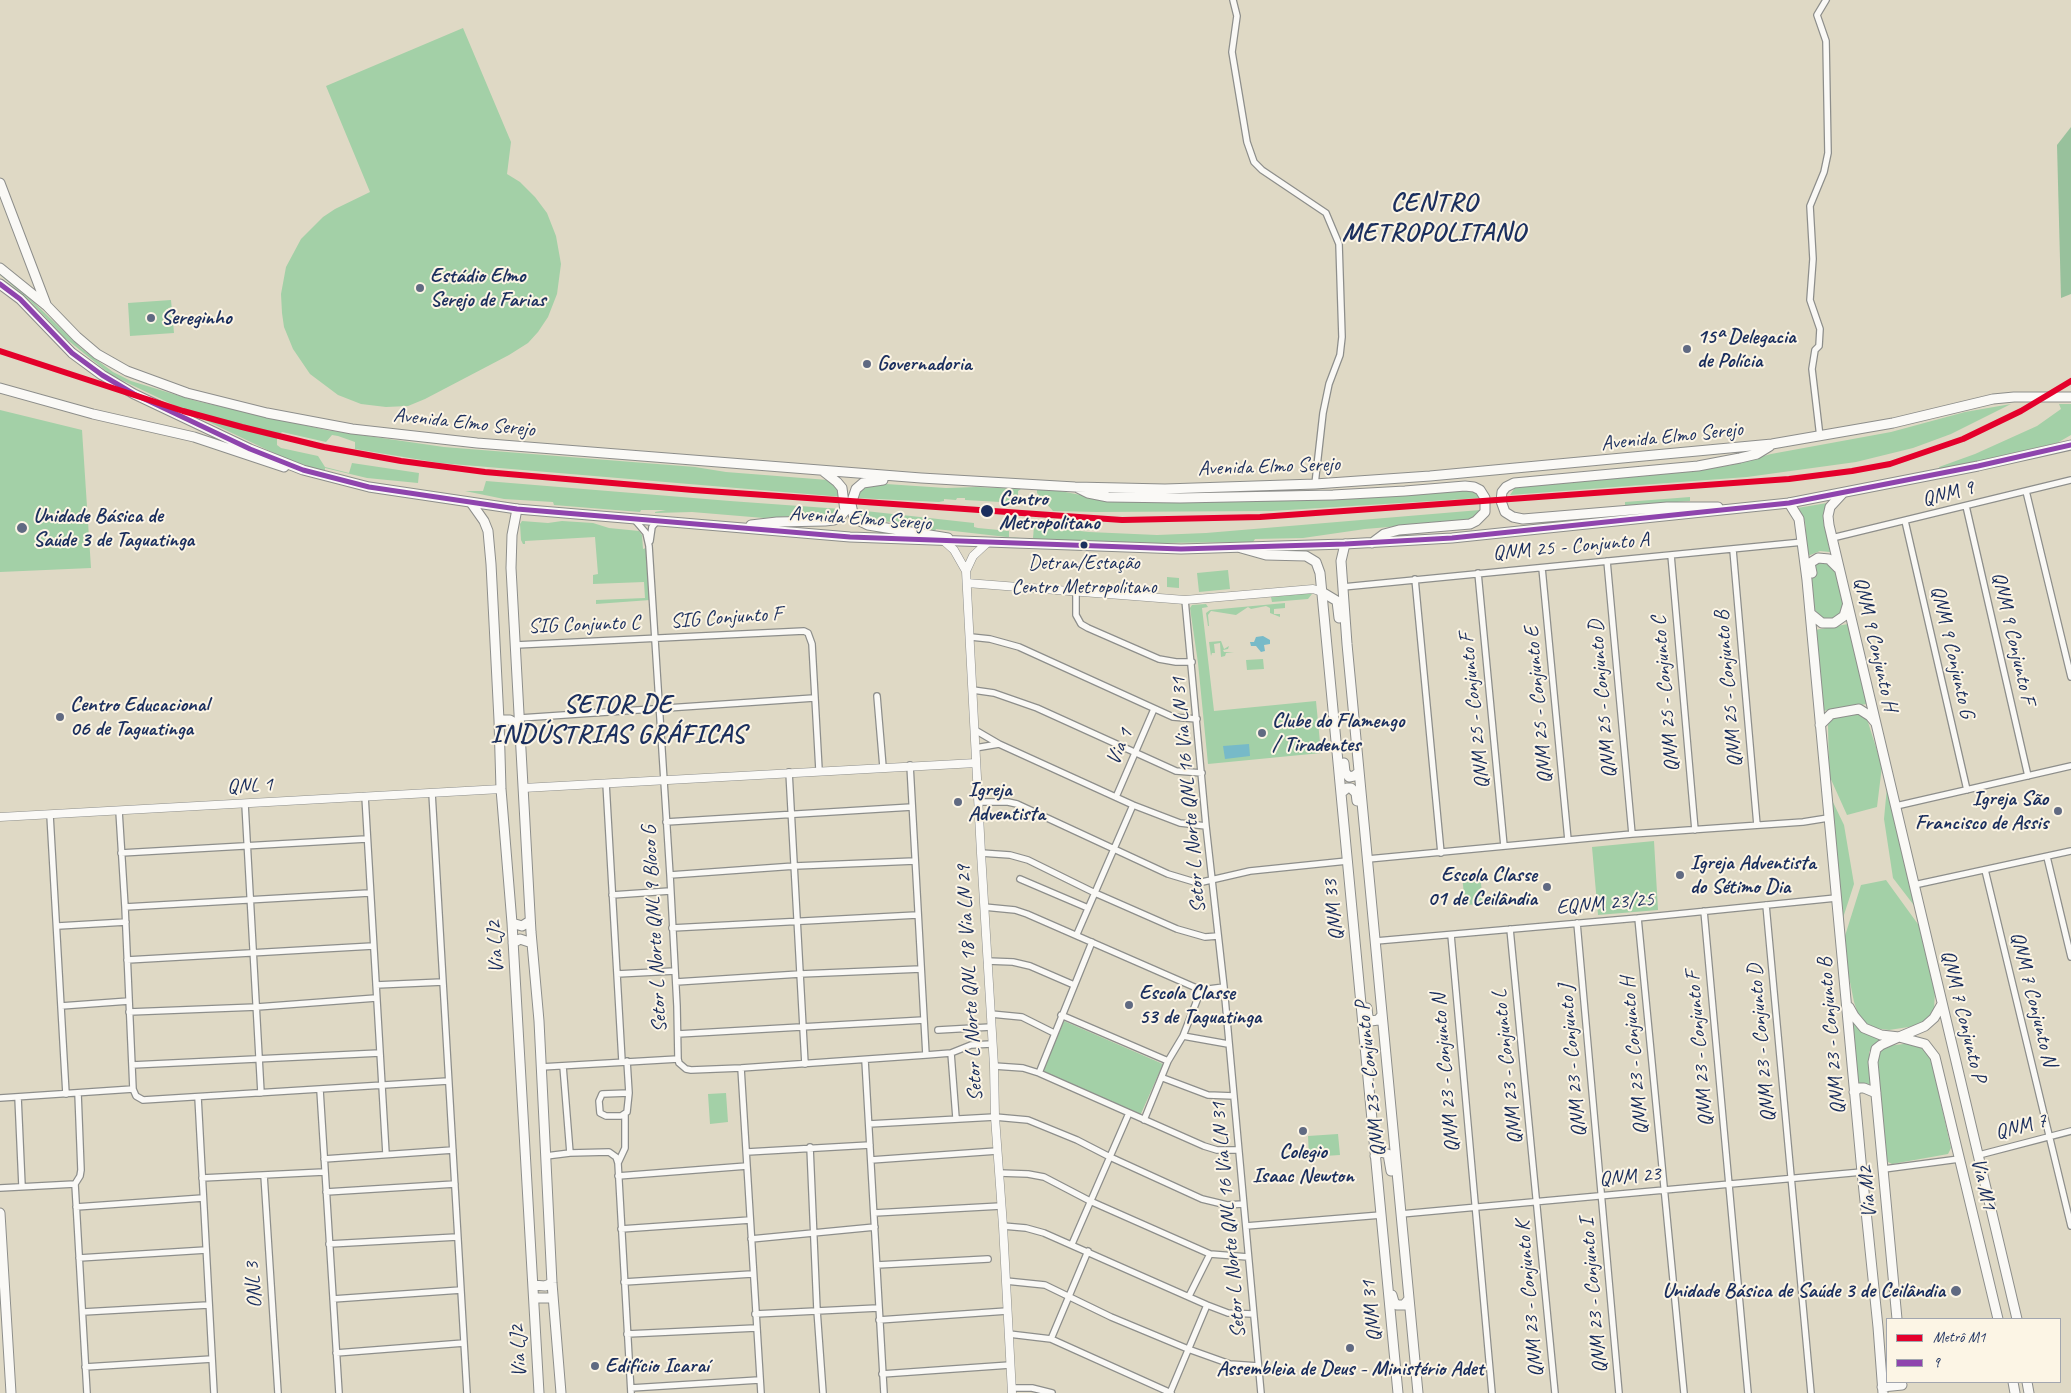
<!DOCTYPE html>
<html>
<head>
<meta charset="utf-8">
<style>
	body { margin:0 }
	#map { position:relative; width:2071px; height:1393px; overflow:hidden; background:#dfd9c5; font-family:Caveat,sans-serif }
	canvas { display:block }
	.legend { position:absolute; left:1886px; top:1318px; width:175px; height:65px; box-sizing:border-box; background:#fcf5e5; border:1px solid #a2a6af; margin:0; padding:6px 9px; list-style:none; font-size:15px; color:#1b2f5e }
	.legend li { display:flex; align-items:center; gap:10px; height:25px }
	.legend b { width:25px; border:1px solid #a2a6af }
</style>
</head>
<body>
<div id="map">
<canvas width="2071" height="1393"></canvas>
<ul class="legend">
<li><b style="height:6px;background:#e4002b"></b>Metrô M1</li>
<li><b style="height:6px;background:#8e44ad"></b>9</li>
</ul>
</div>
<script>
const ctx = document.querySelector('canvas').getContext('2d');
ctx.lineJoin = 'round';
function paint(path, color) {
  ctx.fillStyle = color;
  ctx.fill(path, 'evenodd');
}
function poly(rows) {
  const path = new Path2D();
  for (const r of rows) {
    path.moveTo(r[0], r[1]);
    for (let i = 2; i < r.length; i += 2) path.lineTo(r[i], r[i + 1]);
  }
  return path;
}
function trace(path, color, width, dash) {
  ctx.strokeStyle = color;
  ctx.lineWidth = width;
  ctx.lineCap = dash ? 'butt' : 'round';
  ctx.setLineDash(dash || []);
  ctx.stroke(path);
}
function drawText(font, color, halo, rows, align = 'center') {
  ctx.font = font + ' Caveat,sans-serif';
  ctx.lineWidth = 4;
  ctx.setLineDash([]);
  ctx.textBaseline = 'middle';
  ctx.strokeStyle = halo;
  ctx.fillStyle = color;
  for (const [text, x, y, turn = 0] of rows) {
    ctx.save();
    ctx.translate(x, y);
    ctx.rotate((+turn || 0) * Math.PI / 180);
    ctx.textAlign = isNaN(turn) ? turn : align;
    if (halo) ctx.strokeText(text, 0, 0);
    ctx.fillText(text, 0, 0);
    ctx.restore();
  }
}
paint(poly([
	[463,28,511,142,507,174,520,182,535,197,547,213,556,236,561,264,557,294,548,317,538,332,528,343,509,355,425,399,408,406,386,407,361,404,338,395,310,374,293,349,284,327,282,313,281,294,286,267,301,239,323,217,335,209,370,192,326,86],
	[0,272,19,288,82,349,113,372,131,381,196,401,326,430,444,447,695,467,726,472,828,480,834,481,843,497,440,463,355,449,355,442,338,436,332,435,326,442,282,432,277,437,277,445,281,448,318,456,325,467,349,473,352,463,419,473,418,483,367,478,325,468,325,472,284,458,111,375,65,338,30,301,0,275],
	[171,300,174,333,130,336,128,303],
	[2011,404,1951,434,1913,448,1856,462,1747,477,1510,495,1514,489,1518,485,1706,469,1732,465,1771,454,1891,432,1965,412],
	[2059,404,2071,404,2071,435,2057,443,1940,470,1939,467,1975,454,2037,426,2061,409],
	[0,410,82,430,91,568,0,572],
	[486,481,730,501,841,509,841,513,830,518,795,516,764,518,692,512,655,513,655,512,666,510,641,510,640,512,554,505,553,502,504,499,465,491,483,491],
	[871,483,946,488,976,487,1021,489,1018,491,1018,503,965,500,965,498,957,498,956,500,944,499,944,501,939,502,857,498,860,489],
	[1037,490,1055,490,1096,498,1469,490,1476,492,1480,498,1272,511,1097,512,1053,511,1037,493],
	[1690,497,1690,501,1625,506,1625,502],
	[1827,503,1823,518,1830,552,1820,551,1808,556,1805,521,1797,508],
	[856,510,902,515,901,522,864,521,859,519],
	[1480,510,1472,520,1365,529,1303,538,1255,539,1253,542,1160,543,1042,541,936,529,935,531,927,530,902,523,902,515,974,523,974,527,978,528,1009,531,1009,537,1033,539,1034,538,1033,538,1034,526,1089,532,1157,535,1206,533],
	[522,521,548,523,562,521,593,523,609,528,639,531,642,535,643,549,646,548,650,600,596,604,596,600,645,598,644,582,593,584,593,575,598,574,595,537,525,541,525,544,523,544,521,540,520,524],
	[1820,561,1828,562,1835,569,1844,607,1841,614,1833,618,1822,618,1814,609,1810,580,1814,576,1814,566],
	[1228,570,1230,589,1199,592,1197,573],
	[1167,577,1179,578,1179,588,1167,587],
	[1310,593,1312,594,1308,599,1272,602,1271,597],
	[1285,603,1285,608,1274,609,1274,614,1280,614,1280,617,1270,613,1270,608,1266,606,1251,609,1248,607,1236,615,1211,611,1208,615,1209,626,1208,626,1206,613,1210,610],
	[1206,604,1208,607,1202,608,1214,711,1316,701,1321,753,1208,764,1198,663,1190,608,1192,605],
	[1848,624,1867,704,1823,711,1815,630],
	[1221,641,1224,649,1229,646,1228,649,1223,650,1224,652,1234,652,1226,653,1225,656,1221,657,1220,643,1214,644,1215,653,1212,653,1211,656,1209,642],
	[1263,659,1264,669,1247,670,1246,660],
	[1857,713,1861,714,1867,719,1882,766,1877,807,1847,815,1829,775,1828,725,1832,718],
	[1887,787,1916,908,1893,878,1884,819],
	[1831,798,1844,825,1854,884,1842,921],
	[1654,841,1658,910,1598,915,1592,847],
	[1480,873,1483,904,1465,905,1462,875],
	[1886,880,1920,927,1935,991,1934,1010,1926,1020,1915,1026,1889,1030,1874,1028,1866,1024,1859,1017,1854,1002,1848,972,1844,939,1861,885],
	[1064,1021,1163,1064,1140,1116,1042,1073],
	[1852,1021,1865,1033,1882,1038,1869,1052,1871,1085,1864,1083,1858,1084],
	[1912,1043,1918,1045,1927,1051,1931,1060,1951,1148,1948,1154,1892,1164,1888,1162,1886,1158,1876,1060,1878,1053,1887,1046],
	[726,1093,728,1122,710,1124,708,1094],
	[1338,1134,1340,1155,1309,1157,1308,1136]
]), '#a3d0a7');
paint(poly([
	[2071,127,2071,294,2061,298,2057,145]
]), '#98c19c');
paint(poly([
	[1263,636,1270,640,1270,644,1264,645,1265,651,1261,652,1256,646,1251,646,1250,642,1254,642,1256,637],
	[1249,744,1250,756,1225,759,1223,746]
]), '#77bac8');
trace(poly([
	[902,523,902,515]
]), '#77bac8', 2);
const minor = poly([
	[1233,0,1237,16,1232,52,1247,142,1254,162,1262,170,1326,213,1339,244,1342,337,1340,355,1329,384,1323,413,1315,484],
	[1820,437,1812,369,1815,350,1819,346,1820,329,1810,300,1813,259,1810,206,1824,172,1828,153,1826,41,1817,15,1826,0],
	[2026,491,2071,677],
	[1966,506,2028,776],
	[634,519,646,533,649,546,670,875,677,1006,678,1059,679,1063,686,1069,691,1070,741,1068,926,1055,951,1053,971,1045,992,1044],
	[1905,521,1967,790],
	[1832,538,2071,480],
	[650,541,652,527,657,521],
	[1733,550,1757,825],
	[1671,555,1695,830],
	[1607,561,1632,834],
	[1542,568,1568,840],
	[1478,573,1504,846],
	[1415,579,1441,853],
	[1343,587,1803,542],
	[1076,592,1076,615,1081,624,1088,628,1159,659,1176,662,1192,662],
	[1185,600,1206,826,1224,987,1261,1393],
	[971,637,990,639,1019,647,1173,717,1197,719],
	[516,645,804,631,808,633,812,644,819,770],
	[973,690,994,693,1037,708,1176,771,1202,773],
	[877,696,883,767],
	[520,718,814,698],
	[975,730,999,744,1133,805,1180,823,1206,826],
	[975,748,999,744],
	[910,765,926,1055],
	[789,772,805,1064],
	[606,783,622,1061],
	[432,793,467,1393],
	[365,796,386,1154],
	[1116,797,1154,709],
	[979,802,1008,802,1017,804,1168,874,1198,883,1250,871,1347,861],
	[245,804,261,1093],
	[1896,806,2071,766],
	[119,811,125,907,133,1089,136,1096,143,1100,448,1081],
	[50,815,66,1094],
	[666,822,912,807],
	[121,853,366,839],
	[981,853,1010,855,1028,860,1095,893,1177,929,1205,937,1218,936],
	[2047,857,2071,957],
	[1368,859,1632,834,1803,822,1828,818],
	[1985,870,2071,1226],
	[670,875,795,866,915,861],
	[1020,879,1088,908],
	[1914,885,2071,851],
	[612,895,670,891],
	[1766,905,1811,1393],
	[125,907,369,893],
	[984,907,1015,910,1027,914,1201,990,1224,987],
	[1704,911,1748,1393],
	[1638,918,1684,1393],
	[1577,923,1619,1393],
	[58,926,126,922],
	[672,928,917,915],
	[1510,929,1555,1393],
	[1077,934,1133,805],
	[1451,935,1492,1393],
	[1376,941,1638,918,1836,898],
	[127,960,373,946],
	[987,961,1013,962,1030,966,1074,985],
	[617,974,675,971],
	[676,982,800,974,921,969],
	[376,985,443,982],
	[61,1006,129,1001],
	[129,1012,257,1007,376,998],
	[991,1014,1022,1017,1054,1033],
	[1061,1015,1168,1061],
	[938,1030,991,1027],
	[678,1034,924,1020],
	[1183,1036,1228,1044],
	[951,1053,956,1118],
	[865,1060,884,1393],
	[627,1061,629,1093,627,1112,621,1116,606,1116,600,1113,599,1101,602,1094,629,1093],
	[132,1065,380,1053],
	[563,1066,570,1153],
	[994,1066,1023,1068,1039,1073,1204,1146,1217,1150,1238,1150],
	[541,1067,678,1059],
	[741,1068,761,1393],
	[1039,1073,1092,942],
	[1163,1078,1208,1095,1234,1096],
	[320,1090,339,1393],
	[78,1093,81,1170,80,1176,75,1184,87,1393],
	[18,1097,22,1186],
	[198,1097,214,1393],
	[0,1098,133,1089],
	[1144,1120,1168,1061,1183,1036,1201,990],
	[869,1124,995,1117,1028,1120,1077,1140,1110,1157,1202,1199,1227,1205,1243,1204],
	[810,1147,817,1310,823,1393],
	[747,1152,870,1145],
	[1979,1155,2071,1131],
	[546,1156,570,1153,609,1152,616,1157,618,1163,631,1393],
	[324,1159,453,1150],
	[871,1160,997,1151],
	[618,1163,625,1148,625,1115],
	[1884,1169,1959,1159],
	[999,1173,1028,1174,1044,1177,1090,1201,1210,1254,1248,1257],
	[264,1175,278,1393],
	[618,1176,747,1166],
	[202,1178,324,1172],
	[0,1188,75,1184],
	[326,1192,455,1184],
	[76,1207,203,1198],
	[874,1213,1001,1206],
	[1401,1214,1862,1172],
	[1003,1226,1026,1228,1044,1233,1207,1305,1228,1313,1253,1314],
	[1246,1226,1381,1215],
	[621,1229,750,1220],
	[751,1239,875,1227],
	[329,1244,457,1237],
	[1072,1244,1129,1113],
	[79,1258,206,1250],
	[877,1265,988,1259],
	[1006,1281,1045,1285,1111,1317,1188,1349,1230,1364,1258,1366],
	[624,1282,752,1274],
	[1189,1296,1210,1254],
	[333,1299,461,1290],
	[83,1312,208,1305],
	[755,1314,878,1308],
	[879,1320,1007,1311],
	[627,1334,756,1328],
	[1009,1334,1051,1339,1171,1393],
	[1051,1339,1088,1251],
	[336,1353,464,1343],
	[85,1367,212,1359],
	[882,1374,1010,1365],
	[631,1388,759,1380],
	[1012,1388,1032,1388,1052,1393],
	[1170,1393,1207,1305]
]);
const tertiary = poly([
	[944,541,954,550,966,571],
	[987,543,973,556,966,571,981,853,994,1066,995,1117,1003,1226,1012,1393],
	[967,583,1185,600,1313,589,1322,592],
	[523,788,976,763],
	[0,817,501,789]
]);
const secondary = poly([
	[1842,494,1830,507,1828,516,1829,525,2017,1319],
	[1789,503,1799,519,1807,580,1862,1172,1878,1327,1883,1393],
	[472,504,484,521,488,531,491,564,499,720,501,789,512,923,539,1393],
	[517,509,512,535,511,568,531,932,539,1021,552,1283,561,1393],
	[1345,544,1341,561,1347,644,1418,1393],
	[1241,548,1266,555,1306,556,1316,562,1320,573,1398,1393],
	[1812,573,1810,563,1818,558,1829,559,1838,568],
	[1322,592,1337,601,1339,618],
	[1811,614,1822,623,1834,623,1844,616,1847,606],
	[499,720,510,720,515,723,520,729],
	[1820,725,1831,714,1859,709,1870,716,1875,722],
	[1344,763,1345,772,1349,777,1354,776,1359,772],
	[1341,793,1347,788,1351,788,1356,793,1357,801],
	[512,923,522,926,530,921],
	[513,943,520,939,532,943],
	[1849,1007,1854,1016,1864,1028,1881,1035,1899,1037,1925,1026,1934,1018,1942,1004],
	[1367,1008,1368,1017,1371,1021,1378,1020,1382,1015],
	[1854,1092,1859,1088,1864,1088,1876,1093],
	[1375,1156,1380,1152,1388,1154,1391,1171],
	[0,1213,11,1393],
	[533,1285,545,1286,552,1283],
	[1392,1295,1394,1302,1397,1305,1404,1305,1409,1299],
	[534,1298,553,1298],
	[1897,1319,1873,1062,1876,1049,1881,1045,1899,1037,1925,1044,1935,1057,1998,1319],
	[2013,1382,2015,1393],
	[2027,1382,2029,1393],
	[1882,1387,1902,1385]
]);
const primary = poly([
	[0,183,46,304],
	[0,268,47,306,77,337,97,354,127,371,187,393,267,413,352,429,477,443,921,478,1075,487,1165,489,1315,484,1430,476,1772,444,1893,423,1993,399,2014,397,2071,397],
	[0,284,20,299,72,353,102,375,134,394,250,449,303,470,369,487,517,509,850,537,1181,549,1345,544,1452,538,1789,503,1978,466,2071,445],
	[0,388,93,414,194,437,284,467],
	[883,480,863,483,856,489,851,504,854,518,868,525,948,538],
	[1078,488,1088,493,1108,497,1180,498,1333,495,1405,491,1465,486,1474,487,1480,490,1485,498,1485,512,1476,521,1470,524,1399,530,1384,534,1372,543],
	[1718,507,1667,507,1523,519,1513,517,1505,512,1501,501,1502,492,1506,487,1514,483,1698,466,1740,458,1757,454,1770,446],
	[751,525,777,522,825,521,834,520,840,517,845,511,842,488,837,482,823,471]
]);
trace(minor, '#8d8e8b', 8);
trace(tertiary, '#8d8e8b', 9);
trace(secondary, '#8d8e8b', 11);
trace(primary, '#8d8e8b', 11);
trace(minor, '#faf9f6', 5.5);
trace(tertiary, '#faf9f6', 8);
trace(secondary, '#faf9f6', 9);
trace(primary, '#faf9f6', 9);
trace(poly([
	[0,284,20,299,72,353,102,375,134,394,250,449,303,470,369,487,517,509,850,537,1181,549,1345,544,1452,538,1789,503,1978,466,2071,445]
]), '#8e44ad', 5);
trace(poly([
	[0,351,183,411,242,427,324,447,401,461,485,472,693,490,1122,520,1260,517,1789,479,1852,471,1890,464,1963,439,2021,411,2071,381]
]), '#e4002b', 6);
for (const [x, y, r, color] of [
	[420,288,5,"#606a82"],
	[151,318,5,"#606a82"],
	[1687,349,5,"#606a82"],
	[867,364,5,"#606a82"],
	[987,511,7,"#1b2f5e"],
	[22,528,6,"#606a82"],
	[1084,545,4.5,"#1b2f5e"],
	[60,717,5,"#606a82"],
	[1262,733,5,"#606a82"],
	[958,802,5,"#606a82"],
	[2058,811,5,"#606a82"],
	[1680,875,5,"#606a82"],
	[1547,887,5,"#606a82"],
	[1129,1005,5,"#606a82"],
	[1303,1131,5,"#606a82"],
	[1956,1291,6,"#606a82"],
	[1350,1348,5,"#606a82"],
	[595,1366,5,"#606a82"]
]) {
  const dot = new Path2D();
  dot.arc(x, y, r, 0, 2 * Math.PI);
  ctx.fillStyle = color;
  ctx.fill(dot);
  trace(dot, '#fcf5e5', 2);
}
drawText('20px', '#1b2f5e', '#fcf5e5', [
	["Detran/Estação",1084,564],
	["Centro Metropolitano",1084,588]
]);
drawText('bold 21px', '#1b2f5e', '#fcf5e5', [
	["Estádio Elmo",430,276],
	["Serejo de Farias",430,300],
	["Sereginho",161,318],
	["15ª Delegacia",1697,337],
	["de Polícia",1697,361],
	["Governadoria",877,364],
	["Unidade Básica de",33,516],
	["Saúde 3 de Taguatinga",33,540],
	["Centro Educacional",70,705],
	["06 de Taguatinga",70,729],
	["Clube do Flamengo",1272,721],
	["/ Tiradentes",1272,745],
	["Igreja",968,790],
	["Adventista",968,814],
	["Igreja São",2048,799,"right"],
	["Francisco de Assis",2048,823,"right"],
	["Igreja Adventista",1690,863],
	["do Sétimo Dia",1690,887],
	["Escola Classe",1537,875,"right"],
	["01 de Ceilândia",1537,899,"right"],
	["Escola Classe",1139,993],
	["53 de Taguatinga",1139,1017],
	["Colegio",1303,1152,"center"],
	["Isaac Newton",1303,1176,"center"],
	["Unidade Básica de Saúde 3 de Ceilândia",1945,1291,"right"],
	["Edifício Icaraí",605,1366],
	["Assembleia de Deus - Ministério Adet",1350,1369,"center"]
], 'left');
drawText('21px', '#1b2f5e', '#fcf5e5', [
	["Avenida Elmo Serejo",464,423,6],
	["Avenida Elmo Serejo",1672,437,-6],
	["Avenida Elmo Serejo",1269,467,-2],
	["QNM 9",1948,494,-14],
	["Avenida Elmo Serejo",860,519,4],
	["QNM 25 - Conjunto A",1571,547,-5],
	["SIG Conjunto F",726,618,-4],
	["SIG Conjunto C",584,625,-2],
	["QNM 9 Conjunto F",2013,638,77],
	["QNM 9 Conjunto H",1875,644,77],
	["QNM 9 Conjunto G",1952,652,77],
	["QNM 25 - Conjunto B",1729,689,-95],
	["QNM 25 - Conjunto C",1666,694,-95],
	["QNM 25 - Conjunto D",1603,699,-95],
	["QNM 25 - Conjunto E",1539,705,-95],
	["QNM 25 - Conjunto F",1475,711,-96],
	["Via 1",1120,747,-67],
	["QNL 1",250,786,-3],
	["Setor L Norte QNL 16 Via LN 31",1189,795,-95],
	["EQNM 23/25",1605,904,-5],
	["QNM 33",1334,910,-96],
	["Setor L Norte QNL 9 Bloco G",655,929,-93],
	["Via LJ2",496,947,-93],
	["Setor L Norte QNL 18 Via LN 29",970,983,-93],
	["QNM 7 Conjunto N",2033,999,76],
	["QNM 7 Conjunto P",1963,1016,76],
	["QNM 23 - Conjunto B",1832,1036,-95],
	["QNM 23 - Conjunto D",1762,1043,-95],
	["QNM 23 - Conjunto F",1700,1049,-95],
	["QNM 23 - Conjunto H",1635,1056,-95],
	["QNM 23 - Conjunto J",1573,1061,-95],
	["QNM 23 - Conjunto L",1508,1067,-96],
	["QNM 23 - Conjunto N",1446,1073,-95],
	["QNM 23 - Conjunto P",1371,1079,-96],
	["QNM 7",2021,1127,-14],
	["QNM 23",1630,1177,-5],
	["Via M1",1983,1184,77],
	["Via M2",1868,1192,-95],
	["Setor L Norte QNL 16 Via LN 31",1229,1220,-95],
	["ONL 3",254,1285,-94],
	["QNM 23 - Conjunto I",1594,1296,-95],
	["QNM 23 - Conjunto K",1530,1299,-95],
	["QNM 31",1372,1311,-96],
	["Via LJ2",519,1351,-93]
]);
drawText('bold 21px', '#1b2f5e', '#fcf5e5', [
	["Centro",999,499],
	["Metropolitano",999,523]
], 'left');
ctx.letterSpacing = '1px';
drawText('bold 26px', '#1b2f5e', '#fcf5e5', [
	["CENTRO",1434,203],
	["METROPOLITANO",1434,233],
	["SETOR DE",618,705],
	["INDÚSTRIAS GRÁFICAS",618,735]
]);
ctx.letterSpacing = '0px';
</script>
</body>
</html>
